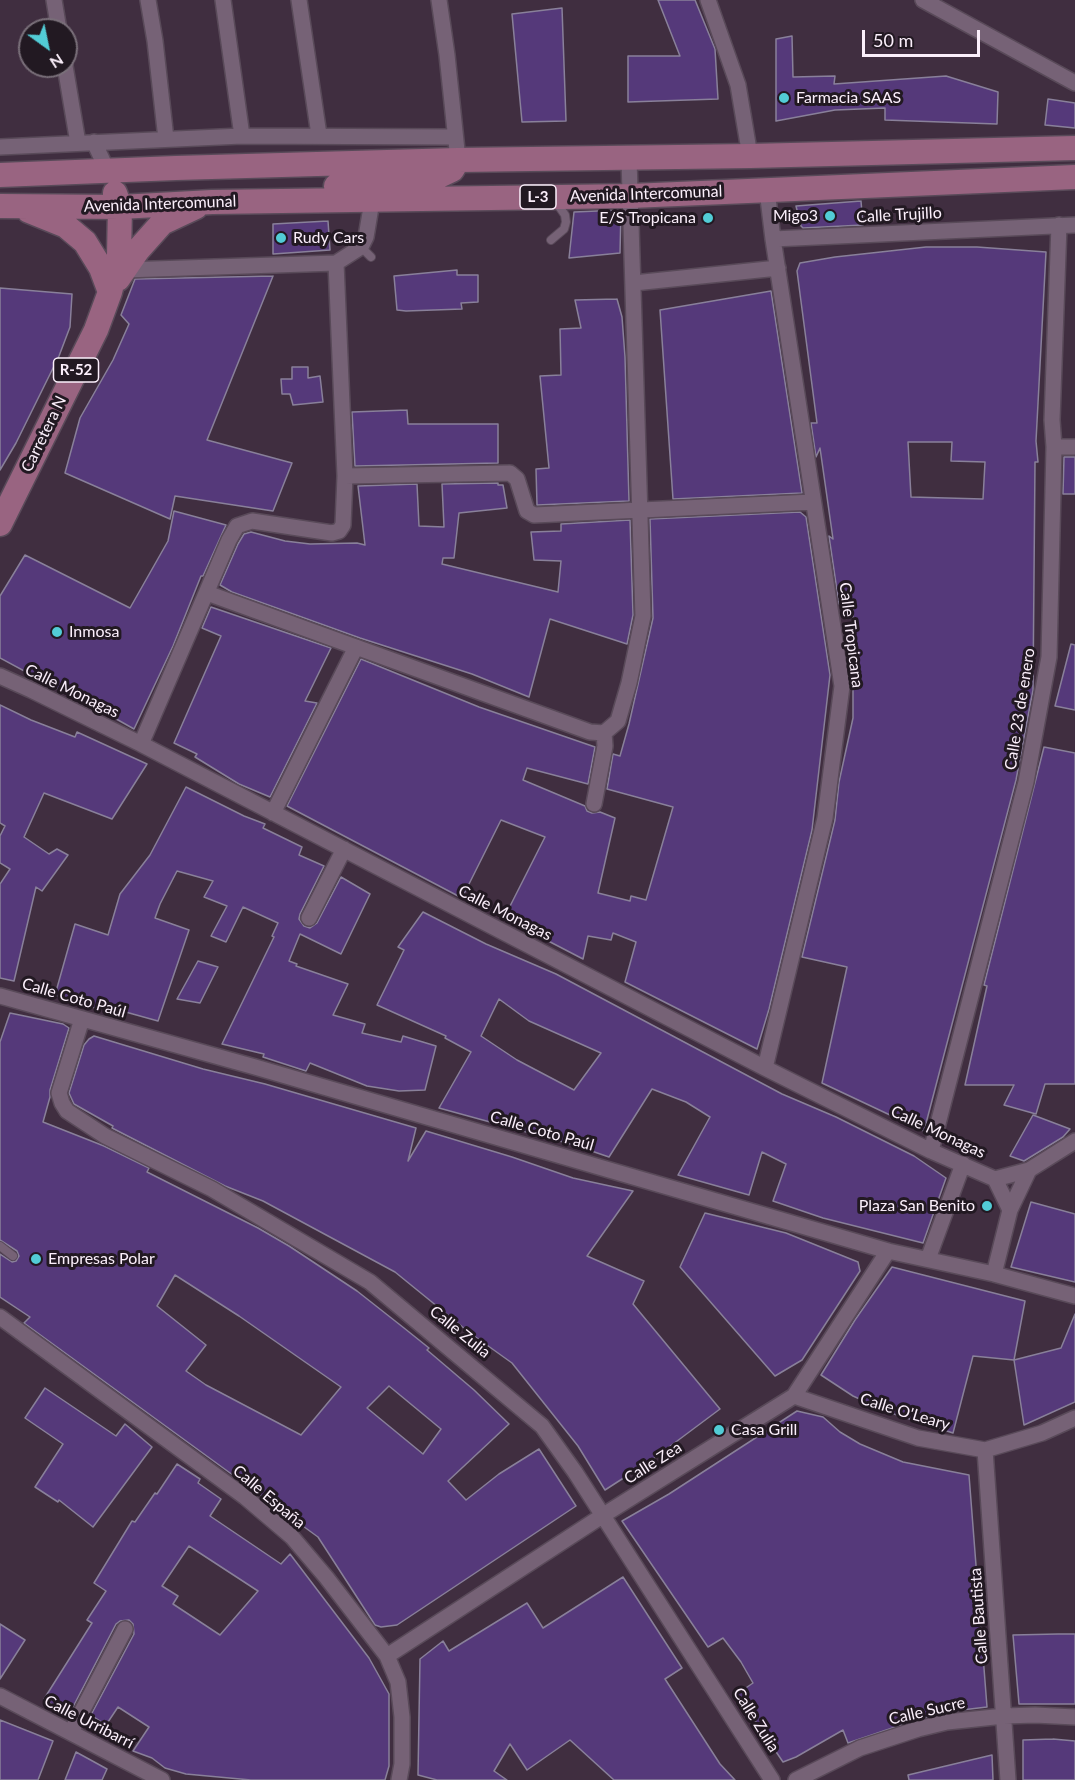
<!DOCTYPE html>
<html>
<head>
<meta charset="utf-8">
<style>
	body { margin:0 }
	#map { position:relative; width:1075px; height:1780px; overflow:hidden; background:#402e40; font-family:Lato,sans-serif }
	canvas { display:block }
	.north { position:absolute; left:18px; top:18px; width:60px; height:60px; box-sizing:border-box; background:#221922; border:2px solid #796f79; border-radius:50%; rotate:147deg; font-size:16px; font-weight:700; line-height:24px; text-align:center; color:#fbeffb }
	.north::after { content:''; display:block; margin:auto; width:21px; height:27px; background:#52ccd6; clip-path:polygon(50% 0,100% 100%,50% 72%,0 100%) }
	.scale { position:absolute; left:862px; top:30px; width:118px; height:27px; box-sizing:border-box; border:3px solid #fbeffb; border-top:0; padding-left:8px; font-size:18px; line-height:21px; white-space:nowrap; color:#fbeffb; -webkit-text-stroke:4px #221922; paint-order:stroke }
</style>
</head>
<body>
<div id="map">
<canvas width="1075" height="1780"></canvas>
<div class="north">N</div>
<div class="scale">50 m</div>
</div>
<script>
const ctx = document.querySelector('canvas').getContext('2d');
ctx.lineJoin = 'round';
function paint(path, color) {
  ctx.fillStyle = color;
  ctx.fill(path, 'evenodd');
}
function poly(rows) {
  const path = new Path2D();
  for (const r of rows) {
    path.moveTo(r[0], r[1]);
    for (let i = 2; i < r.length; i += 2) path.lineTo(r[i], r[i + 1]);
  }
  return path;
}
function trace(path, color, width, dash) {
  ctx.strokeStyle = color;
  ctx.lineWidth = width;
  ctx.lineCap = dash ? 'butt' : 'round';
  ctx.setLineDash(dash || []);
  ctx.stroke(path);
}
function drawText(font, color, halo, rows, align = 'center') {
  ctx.font = font + ' Lato,sans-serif';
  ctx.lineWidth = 6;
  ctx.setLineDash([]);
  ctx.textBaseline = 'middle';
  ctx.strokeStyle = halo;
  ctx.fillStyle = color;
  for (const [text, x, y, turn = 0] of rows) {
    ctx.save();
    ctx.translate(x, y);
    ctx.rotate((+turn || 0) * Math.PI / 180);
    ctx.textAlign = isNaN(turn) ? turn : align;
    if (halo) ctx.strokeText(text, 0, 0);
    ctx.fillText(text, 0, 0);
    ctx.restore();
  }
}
const building = poly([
	[658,0,695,0,715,49,718,99,628,102,628,56,680,56,658,0],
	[562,8,566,121,522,122,512,14,562,8],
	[792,36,793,77,835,76,834,84,946,76,998,92,997,124,885,120,885,108,835,110,776,121,776,39,792,36],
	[1048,99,1075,103,1075,128,1045,125,1048,99],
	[861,201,863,225,803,228,801,226,796,206,861,201],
	[621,210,620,253,569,258,574,212,621,210],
	[328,221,330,250,273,254,273,224,328,221],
	[926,247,977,247,1046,252,1036,441,1038,462,1035,462,1033,690,1016,780,924,1131,822,1083,847,967,802,957,835,820,839,782,853,718,853,604,839,604,829,536,833,539,820,448,816,457,811,423,817,423,797,271,800,263,835,257,926,247],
	[908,442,952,442,951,461,985,462,983,499,911,497,908,442],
	[457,270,457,275,478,275,478,302,461,303,462,309,406,311,397,310,394,276,457,270],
	[273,276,207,440,292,463,273,511,175,496,170,519,65,473,80,418,113,360,129,324,121,315,135,279,273,276],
	[0,288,72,294,70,327,59,356,16,443,0,470,0,288],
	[771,291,802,493,673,499,660,310,771,291],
	[617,299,622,317,625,357,629,501,537,505,536,469,549,468,540,376,561,375,560,329,581,328,575,300,617,299],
	[292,367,308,367,308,378,320,376,323,402,293,405,290,394,282,394,281,379,292,379,292,367],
	[407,410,408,424,498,424,498,463,355,466,352,412,407,410],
	[1064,457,1075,457,1075,494,1063,494,1064,457],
	[498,483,498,485,503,485,507,508,459,513,454,558,443,558,442,564,558,592,561,561,534,560,531,532,561,531,561,524,630,520,633,615,627,644,550,619,529,697,472,674,360,638,232,592,220,585,238,544,244,534,251,532,285,541,310,544,357,543,365,545,358,486,417,484,419,526,444,527,442,484,498,483],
	[174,511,226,525,203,576,201,576,173,646,134,729,79,698,78,700,0,658,0,596,25,555,130,608,168,541,174,511],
	[800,512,806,517,830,675,812,830,769,1009,757,1049,625,982,636,942,613,933,611,940,588,936,583,959,504,918,545,837,501,820,462,898,287,806,361,659,479,707,595,747,588,784,527,768,523,780,585,806,587,811,592,813,600,812,615,818,598,893,630,901,631,896,646,900,673,807,607,789,613,754,620,756,629,724,653,618,650,519,800,512],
	[211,607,331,648,305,701,317,703,270,797,239,784,195,757,197,754,174,743,221,636,202,628,211,607],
	[1071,644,1075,645,1075,710,1055,706,1071,644],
	[0,705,31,720,75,737,77,732,147,764,112,819,44,793,24,837,49,854,57,849,68,855,42,891,36,887,14,981,0,978,0,884,10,869,0,863,0,836,5,826,0,823,0,705],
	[1044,747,1075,753,1075,1084,1045,1084,1036,1114,1004,1105,1014,1085,965,1085,987,986,984,985,1044,747],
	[186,787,244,816,265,824,263,828,302,847,299,855,324,866,300,914,299,919,304,926,310,928,317,923,341,877,370,894,341,954,300,934,289,961,297,964,296,966,348,984,333,1015,365,1024,362,1033,401,1042,403,1036,436,1046,425,1090,399,1091,367,1086,310,1063,306,1071,263,1057,264,1054,222,1044,274,937,272,936,278,923,243,907,226,942,211,936,227,906,204,897,213,881,177,871,160,904,155,918,189,930,158,1021,122,1011,121,1013,86,1006,55,995,75,924,108,935,120,894,150,855,186,787],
	[423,912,486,944,556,974,782,1094,836,1117,914,1156,946,1178,923,1243,823,1218,773,1201,786,1164,762,1152,749,1195,678,1175,710,1117,686,1102,652,1089,609,1157,574,1145,439,1108,471,1052,445,1038,446,1036,377,1005,404,950,398,947,423,912],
	[499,999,529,1021,601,1053,574,1090,517,1060,481,1036,499,999],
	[198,961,218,967,200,1003,177,999,198,961],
	[10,1013,63,1024,69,1028,50,1090,50,1097,43,1122,104,1146,149,1168,147,1172,258,1228,289,1246,357,1291,404,1328,429,1348,427,1350,474,1390,509,1424,448,1481,466,1500,499,1474,539,1449,576,1506,397,1625,381,1627,375,1625,318,1537,24,1323,30,1317,0,1297,0,1254,12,1262,16,1261,19,1256,17,1251,0,1240,0,1042,10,1013],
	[175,1275,239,1316,341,1387,301,1435,206,1385,186,1371,206,1345,157,1306,175,1275],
	[389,1386,441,1429,423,1454,367,1408,389,1386],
	[94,1036,203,1069,265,1084,416,1128,408,1161,426,1131,512,1157,573,1178,633,1191,587,1256,644,1281,633,1304,720,1409,653,1459,605,1490,578,1446,512,1363,470,1333,395,1272,263,1201,225,1186,112,1128,113,1126,74,1104,69,1093,84,1045,89,1039,94,1036],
	[1033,1115,1070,1129,1063,1137,1024,1161,1010,1156,1033,1115],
	[1031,1202,1075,1214,1075,1282,1011,1267,1031,1202],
	[705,1213,786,1233,858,1262,860,1271,802,1360,775,1376,680,1267,705,1213],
	[892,1267,1025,1301,1014,1360,973,1356,953,1433,888,1412,853,1396,821,1375,855,1320,892,1267],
	[1075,1314,1075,1402,1024,1425,1014,1360,1061,1348,1075,1314],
	[45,1388,116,1436,125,1424,152,1447,93,1527,59,1500,58,1502,35,1487,63,1444,25,1418,45,1388],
	[797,1411,823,1417,840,1432,860,1444,903,1462,969,1475,987,1707,945,1712,916,1720,848,1743,843,1730,796,1757,783,1762,737,1694,753,1683,741,1662,723,1638,708,1647,622,1521,669,1494,797,1411],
	[177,1464,200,1479,198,1483,221,1499,210,1516,281,1564,290,1554,369,1658,389,1694,389,1766,385,1780,251,1780,186,1774,165,1768,152,1758,133,1751,149,1727,118,1707,106,1725,91,1715,134,1634,133,1624,129,1620,120,1621,116,1624,74,1705,67,1715,44,1699,92,1623,87,1620,106,1591,94,1583,132,1521,135,1522,155,1493,157,1494,177,1464],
	[189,1546,258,1591,220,1635,173,1604,178,1596,162,1586,189,1546],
	[623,1577,682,1668,665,1679,720,1764,735,1780,614,1780,570,1740,527,1770,510,1744,494,1771,507,1780,437,1780,418,1775,420,1659,443,1641,449,1651,527,1603,543,1628,623,1577],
	[0,1624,25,1640,0,1679,0,1624],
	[1058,1634,1075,1634,1075,1704,1019,1704,1013,1635,1058,1634],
	[0,1720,53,1741,38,1780,0,1780,0,1720],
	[1053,1739,1075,1741,1075,1780,1023,1780,1023,1740,1053,1739],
	[76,1752,107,1769,102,1780,65,1780,76,1752],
	[992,1755,993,1780,909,1780,908,1775,992,1755]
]);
paint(building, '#55397a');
trace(building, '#89809a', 1.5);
const service = poly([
	[551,240,564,229,566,222,565,215,556,202],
	[361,247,371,257],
	[0,1246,13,1256]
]);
const minor = poly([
	[54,0,59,30],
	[148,0,155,41,166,139],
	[223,0,242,136],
	[299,0,319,135],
	[439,0,447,55,458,160],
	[708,0,738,85,750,156],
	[923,0,1075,83],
	[65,66,78,143],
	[94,142,108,172],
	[0,147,242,136,455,137],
	[767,190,773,239,1075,225],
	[372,201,366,237,361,247,336,263,345,476,510,473,517,479,527,511,534,515,813,502],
	[124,270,336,263],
	[634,283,778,268],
	[1054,447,1075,447],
	[207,593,590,732,604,733,618,721,629,683,643,616,629,159],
	[0,676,31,690,141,744,765,1068,931,1151,995,1179],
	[141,744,229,540,237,526,252,521,332,533,339,531,343,525,345,476],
	[594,804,605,746,604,733],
	[273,813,356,647],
	[309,918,344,849],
	[0,996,255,1067,888,1251,994,1274,1075,1296],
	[82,1019,59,1093,62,1103,67,1111,105,1136,212,1189,370,1282,542,1426,575,1472,772,1780],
	[765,1068,825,818,842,686,773,239],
	[931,1151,1026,782,1049,657,1054,447,1052,420,1059,225],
	[1010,1210,995,1179,1029,1170],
	[928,1259,963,1164],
	[994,1274,1010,1210,1029,1170,1075,1141],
	[0,1317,245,1497,292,1537,326,1577,387,1656,398,1682,402,1717,402,1764,399,1780],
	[794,1396,918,1438,985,1450,1042,1433,1075,1418],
	[985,1450,1008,1780],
	[387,1656,602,1516,794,1396,888,1251],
	[0,1696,162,1780],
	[71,1732,125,1629],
	[796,1780,860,1748,918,1729,947,1722,1004,1716,1035,1715,1075,1717]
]);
const primary = poly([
	[0,175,176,168,458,160,750,156,1075,148],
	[336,186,433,179,452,170,458,160],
	[0,206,120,207,212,202,631,196,1075,177],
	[29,211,66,226,85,242,101,268,110,292],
	[118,279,138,250,162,223,196,207],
	[0,524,96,330,110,292,119,256,120,207,115,193]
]);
trace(service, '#594a59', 10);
trace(minor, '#594a59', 18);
trace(primary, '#594a59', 27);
trace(service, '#766276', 8);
trace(minor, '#766276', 15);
trace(primary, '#996481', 24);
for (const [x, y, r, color] of [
	[784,98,6,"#52ccd6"],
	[830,216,6,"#52ccd6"],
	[708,218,6,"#52ccd6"],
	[281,238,6,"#52ccd6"],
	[57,632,6,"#52ccd6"],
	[987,1206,6,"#52ccd6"],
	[36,1259,6,"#52ccd6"],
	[719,1430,6,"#52ccd6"]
]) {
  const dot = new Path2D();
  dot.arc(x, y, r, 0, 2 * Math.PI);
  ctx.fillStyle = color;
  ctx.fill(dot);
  trace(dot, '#221922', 2);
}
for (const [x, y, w] of [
	[538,197,36],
	[76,370,45]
]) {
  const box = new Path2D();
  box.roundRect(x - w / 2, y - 12, w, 24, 4.5);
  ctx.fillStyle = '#221922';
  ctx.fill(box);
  trace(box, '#fbeffb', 1.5);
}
drawText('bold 15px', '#fbeffb', null, [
	["L-3",538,197],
	["R-52",76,370]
]);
drawText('16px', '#fbeffb', '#221922', [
	["Farmacia SAAS",796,98],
	["Migo3",818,216,"right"],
	["E/S Tropicana",696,218,"right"],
	["Rudy Cars",293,238],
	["Inmosa",69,632],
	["Plaza San Benito",975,1206,"right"],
	["Empresas Polar",48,1259],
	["Casa Grill",731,1430]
], 'left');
drawText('16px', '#fbeffb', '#221922', [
	["Avenida Intercomunal",646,194,-2],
	["Avenida Intercomunal",160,204,-2],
	["Calle Trujillo",899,215,-3],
	["Carretera N",44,434,-64],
	["Calle Tropicana",851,635,83],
	["Calle Monagas",72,691,26],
	["Calle 23 de enero",1020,709,-81],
	["Calle Monagas",505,913,27],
	["Calle Coto Paúl",74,998,16],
	["Calle Coto Paúl",542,1131,16],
	["Calle Monagas",938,1132,25],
	["Calle Zulia",460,1332,39],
	["Calle O'Leary",905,1412,17],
	["Calle Zea",653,1463,-32],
	["Calle España",269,1497,40],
	["Calle Bautista",979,1616,-94],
	["Calle Sucre",927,1711,-13],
	["Calle Zulia",756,1720,58],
	["Calle Urribarrí",89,1722,27]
]);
</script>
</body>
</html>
